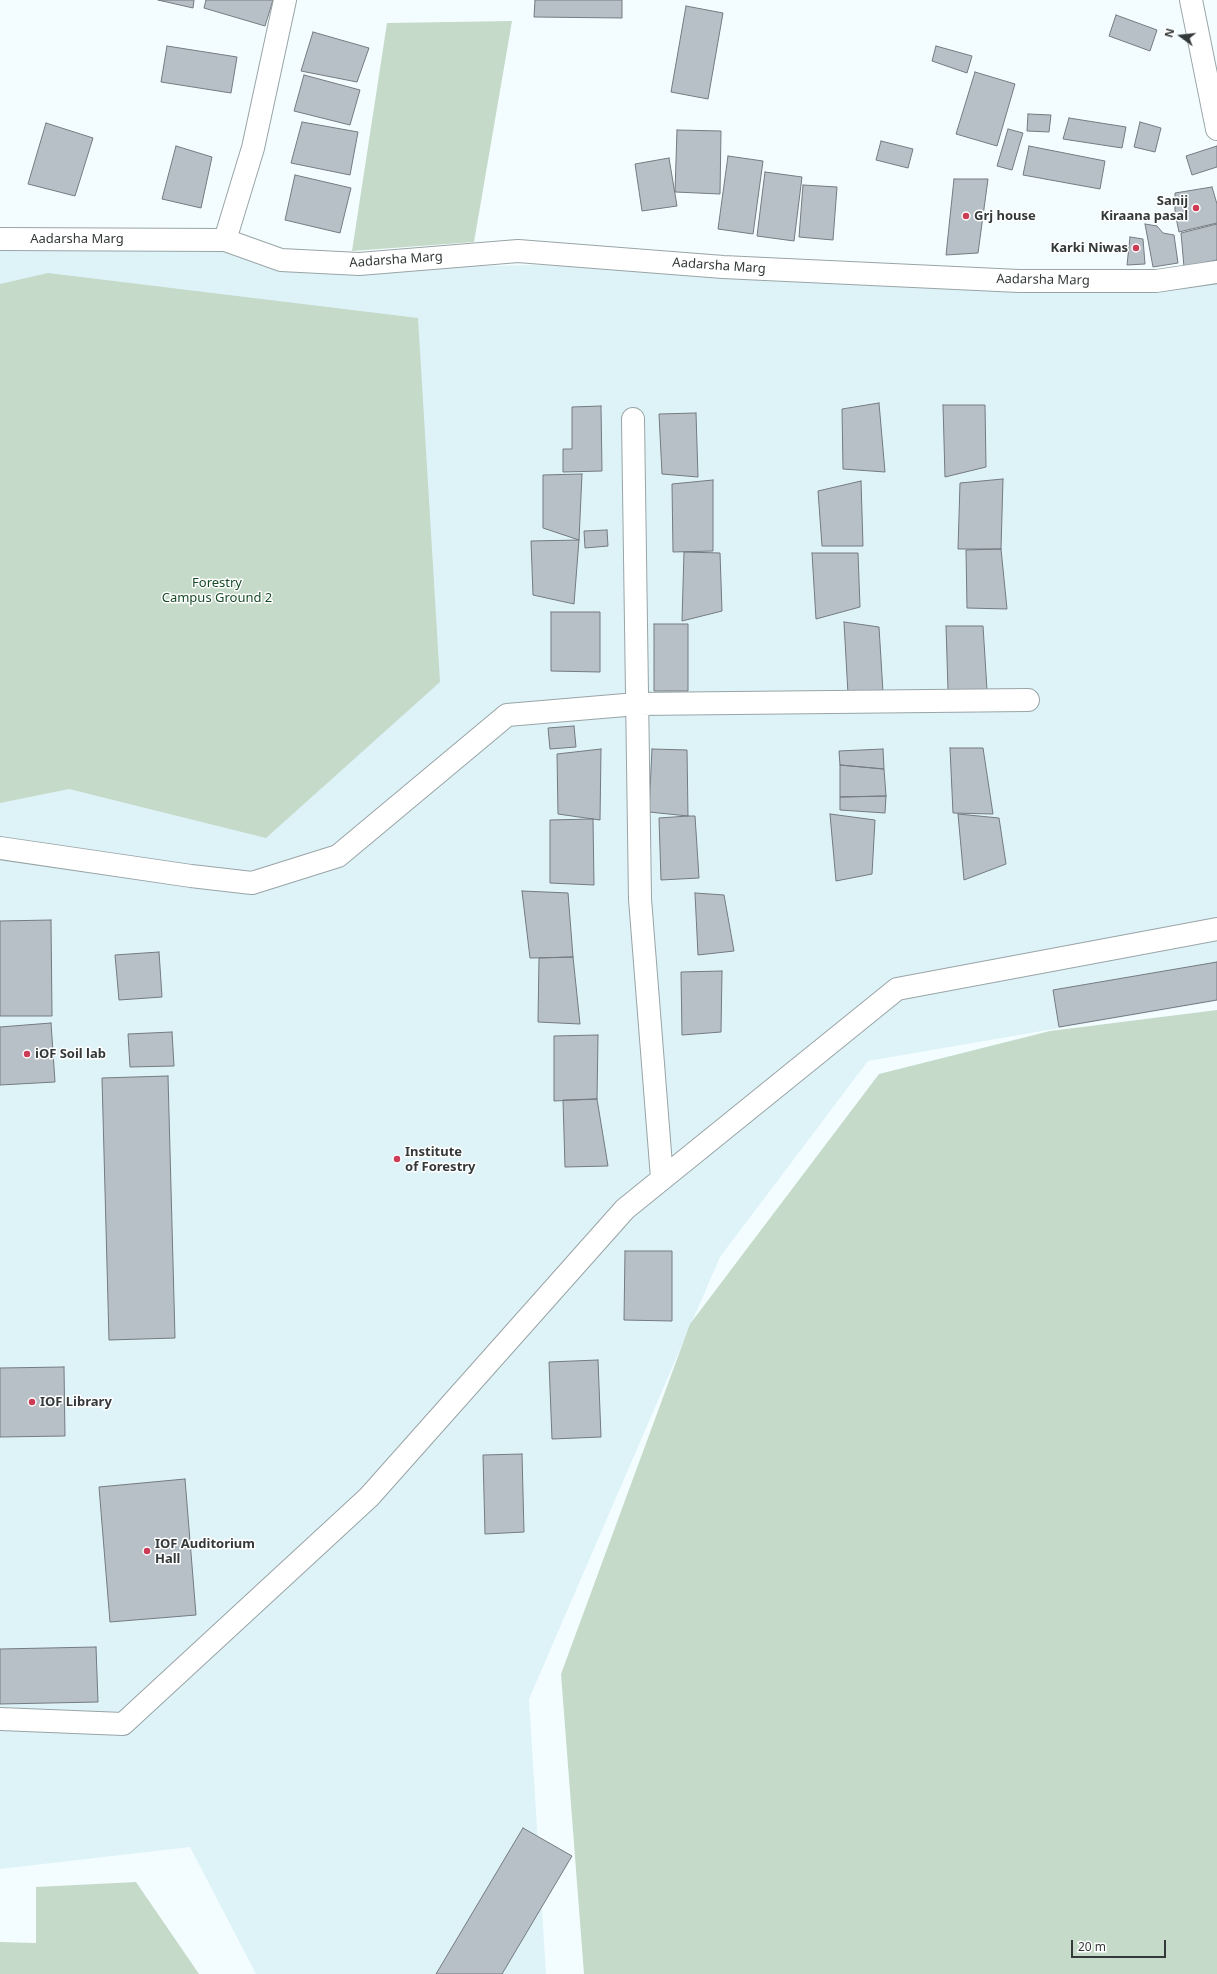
<!DOCTYPE html>
<html>
<head>
<meta charset="utf-8">
<style>
	body { margin:0 }
	#map { position:relative; width:1217px; height:1974px; overflow:hidden; background:#f3fdff; font-family:"Noto Sans",sans-serif }
	canvas { display:block }
	.north { position:absolute; left:1161px; top:16px; width:40px; height:40px; -webkit-text-stroke:3px #fff; paint-order:stroke; rotate:285deg; font-size:11px; font-weight:700; line-height:16px; text-align:center; color:#333839 }
	.north::after { content:''; display:block; margin:auto; width:14px; height:18px; background:#333839; clip-path:polygon(50% 0,100% 100%,50% 72%,0 100%) }
	.scale { position:absolute; left:1071px; top:1940px; width:95px; height:18px; box-sizing:border-box; border:2px solid #333839; border-top:0; padding-left:5px; font-size:12px; line-height:14px; white-space:nowrap; color:#333839; -webkit-text-stroke:3px #fff; paint-order:stroke }
</style>
</head>
<body>
<div id="map">
<canvas width="1217" height="1974"></canvas>
<div class="north">N</div>
<div class="scale">20 m</div>
</div>
<script>
const ctx = document.querySelector('canvas').getContext('2d');
ctx.lineJoin = 'round';
function paint(path, color) {
  ctx.fillStyle = color;
  ctx.fill(path, 'evenodd');
}
function poly(rows) {
  const path = new Path2D();
  for (const r of rows) {
    path.moveTo(r[0], r[1]);
    for (let i = 2; i < r.length; i += 2) path.lineTo(r[i], r[i + 1]);
  }
  return path;
}
function trace(path, color, width, dash) {
  ctx.strokeStyle = color;
  ctx.lineWidth = width;
  ctx.lineCap = dash ? 'butt' : 'round';
  ctx.setLineDash(dash || []);
  ctx.stroke(path);
}
function drawText(font, color, halo, rows, align = 'center') {
  ctx.font = font + ' "Noto Sans",sans-serif';
  ctx.lineWidth = 3;
  ctx.setLineDash([]);
  ctx.textBaseline = 'middle';
  ctx.strokeStyle = halo;
  ctx.fillStyle = color;
  for (const [text, x, y, turn = 0] of rows) {
    ctx.save();
    ctx.translate(x, y);
    ctx.rotate((+turn || 0) * Math.PI / 180);
    ctx.textAlign = isNaN(turn) ? turn : align;
    if (halo) ctx.strokeText(text, 0, 0);
    ctx.fillText(text, 0, 0);
    ctx.restore();
  }
}
paint(poly([
	[52,236,231,252,354,268,534,265,887,279,1100,293,1217,281,1217,1001,868,1061,720,1257,529,1699,546,1974,256,1974,190,1847,0,1869,0,240]
]), '#def3f8');
paint(poly([
	[512,21,474,242,352,251,387,23],
	[48,273,418,318,440,682,266,838,69,789,0,803,0,284],
	[1217,1010,1217,1974,584,1974,561,1674,690,1324,879,1074,1050,1031],
	[136,1882,199,1974,0,1974,0,1942,36,1943,36,1887]
]), '#c5dac8');
const building = poly([
	[158,0,194,0,193,8,158,0],
	[206,0,273,0,265,26,204,8,206,0],
	[535,0,622,0,622,18,534,17,535,0],
	[686,6,723,13,708,99,671,92,686,6],
	[1116,15,1157,30,1150,51,1109,36,1116,15],
	[313,32,369,48,357,82,301,71,313,32],
	[167,46,237,57,231,93,161,82,167,46],
	[936,46,972,56,967,73,932,61,936,46],
	[975,72,1015,84,997,146,956,134,975,72],
	[304,75,360,90,350,125,294,111,304,75],
	[1028,114,1051,115,1049,132,1027,131,1028,114],
	[1069,118,1126,127,1122,148,1063,139,1069,118],
	[302,122,358,132,350,175,291,163,302,122],
	[1140,122,1161,128,1155,152,1134,147,1140,122],
	[46,123,93,138,75,196,28,184,46,123],
	[1008,129,1023,133,1012,170,997,166,1008,129],
	[677,130,721,131,720,194,675,192,677,130],
	[881,141,913,149,908,168,876,160,881,141],
	[176,146,212,157,201,208,162,199,176,146],
	[1029,146,1105,161,1100,189,1023,175,1029,146],
	[1217,146,1217,167,1192,175,1186,156,1217,146],
	[728,156,763,161,753,234,718,229,728,156],
	[669,158,677,206,642,211,635,164,669,158],
	[765,172,802,177,794,241,757,236,765,172],
	[295,175,351,188,340,233,285,220,295,175],
	[954,179,988,179,978,253,946,255,954,179],
	[803,185,837,187,833,240,799,237,803,185],
	[1212,187,1217,204,1217,223,1179,232,1175,213,1175,193,1212,187],
	[1145,224,1157,226,1163,233,1174,235,1178,263,1153,267,1145,224],
	[1217,224,1217,260,1184,267,1181,233,1217,224],
	[1130,237,1143,239,1145,264,1127,265,1130,237],
	[879,403,885,472,843,469,842,409,879,403],
	[943,405,985,405,986,467,945,477,943,405],
	[601,406,602,471,563,472,563,449,572,449,572,407,601,406],
	[696,413,698,477,662,474,659,414,696,413],
	[582,474,579,540,543,528,543,475,582,474],
	[1003,479,1001,549,958,549,960,483,1003,479],
	[713,480,713,551,673,552,672,484,713,480],
	[861,481,863,546,822,546,818,491,861,481],
	[607,530,608,546,585,548,584,531,607,530],
	[579,540,574,604,533,595,531,541,579,540],
	[1001,549,1007,609,967,608,966,550,1001,549],
	[684,552,720,553,722,611,682,621,684,552],
	[812,553,858,553,860,607,816,619,812,553],
	[551,612,600,612,600,672,551,671,551,612],
	[844,622,879,627,883,692,848,694,844,622],
	[654,624,688,624,688,691,654,691,654,624],
	[946,626,983,626,987,690,948,690,946,626],
	[574,726,576,747,550,749,548,728,574,726],
	[950,748,983,748,993,814,953,813,950,748],
	[601,749,600,820,558,814,557,754,601,749],
	[652,749,687,750,688,816,649,812,652,749],
	[883,749,884,769,840,765,839,751,883,749],
	[840,765,884,769,886,796,840,797,840,765],
	[886,796,885,813,840,810,840,797,886,796],
	[830,814,875,820,872,874,836,881,830,814],
	[958,814,999,818,1006,864,964,880,958,814],
	[688,816,695,816,699,878,661,880,659,818,688,816],
	[593,819,594,885,550,883,550,820,593,819],
	[522,891,568,893,573,957,530,958,522,891],
	[695,893,724,895,734,951,698,955,695,893],
	[51,920,52,1016,0,1016,0,921,51,920],
	[159,952,162,997,119,1000,115,955,159,952],
	[573,957,580,1024,538,1022,539,958,573,957],
	[1217,962,1217,1000,1059,1027,1053,990,1217,962],
	[722,971,721,1032,682,1035,681,972,722,971],
	[51,1023,55,1082,0,1085,0,1027,51,1023],
	[172,1032,174,1066,130,1067,128,1034,172,1032],
	[598,1035,597,1099,554,1101,554,1036,598,1035],
	[168,1076,175,1338,109,1340,102,1078,168,1076],
	[597,1099,608,1166,565,1167,563,1100,597,1099],
	[625,1251,672,1251,672,1321,624,1320,625,1251],
	[598,1360,601,1437,552,1439,549,1362,598,1360],
	[64,1367,65,1436,0,1437,0,1368,64,1367],
	[522,1454,524,1532,485,1534,483,1455,522,1454],
	[185,1479,196,1615,110,1622,99,1487,185,1479],
	[96,1647,98,1702,0,1704,0,1649,96,1647],
	[523,1828,572,1856,502,1974,436,1974,523,1828]
]);
paint(building, '#b8c0c7');
trace(building, '#747b81', 1);
const minor = poly([
	[225,240,253,148,285,0],
	[633,419,640,899,662,1178],
	[0,848,191,876,252,883,338,856,507,715,637,704,1028,700],
	[0,1719,123,1724,369,1497,625,1209,897,989,1217,929]
]);
const major = poly([
	[1191,0,1217,129],
	[0,239,225,240,281,260,359,264,518,251,723,267,1019,281,1156,281,1217,272]
]);
trace(minor, '#99a4a6', 24);
trace(major, '#99a4a6', 24);
trace(minor, '#fff', 22);
trace(major, '#fff', 22);
for (const [x, y, r, color] of [
	[1196,208,4,"#cc3c56"],
	[966,216,4,"#cc3c56"],
	[1136,248,4,"#cc3c56"],
	[27,1054,4,"#cc3c56"],
	[397,1159,4,"#cc3c56"],
	[32,1402,4,"#cc3c56"],
	[147,1551,4,"#cc3c56"]
]) {
  const dot = new Path2D();
  dot.arc(x, y, r, 0, 2 * Math.PI);
  ctx.fillStyle = color;
  ctx.fill(dot);
  trace(dot, '#fff', 1.5);
}
drawText('bold 13px', '#333839', '#fff', [
	["Sanij",1188,201,"right"],
	["Kiraana pasal",1188,216,"right"],
	["Grj house",974,216],
	["Karki Niwas",1128,248,"right"],
	["iOF Soil lab",35,1054],
	["Institute",405,1152],
	["of Forestry",405,1167],
	["IOF Library",40,1402],
	["IOF Auditorium",155,1544],
	["Hall",155,1559]
], 'left');
drawText('13px', '#333839', '#fff', [
	["Aadarsha Marg",77,239],
	["Aadarsha Marg",396,260,-4],
	["Aadarsha Marg",719,266,4],
	["Aadarsha Marg",1043,280,1]
]);
drawText('13px', '#164b26', '#fff', [
	["Forestry",217,583],
	["Campus Ground 2",217,598]
]);
</script>
</body>
</html>
